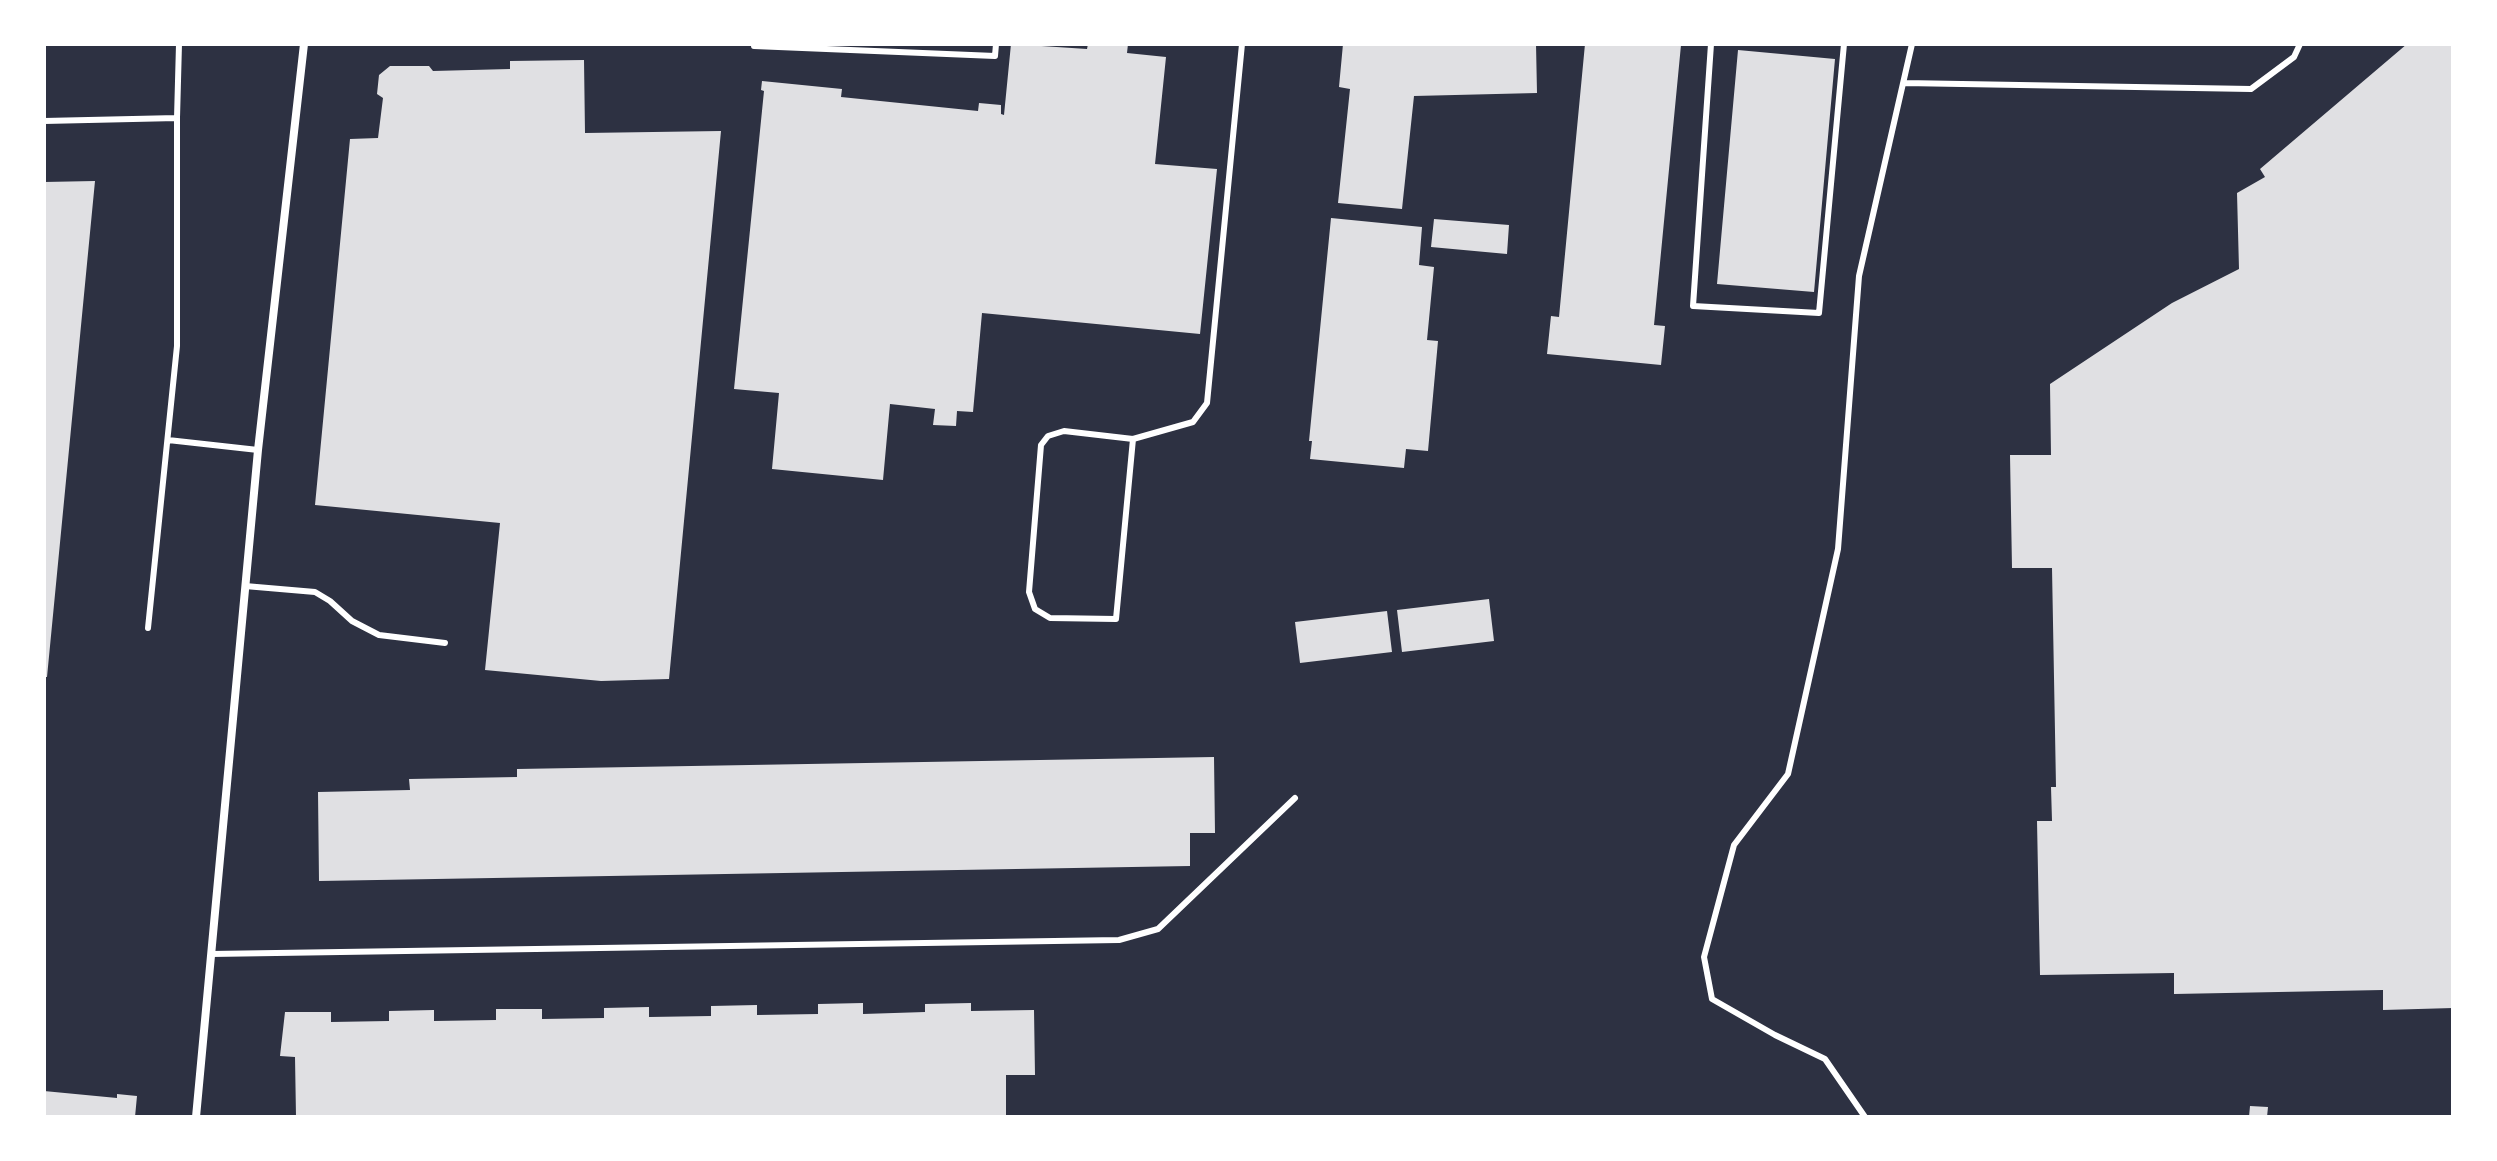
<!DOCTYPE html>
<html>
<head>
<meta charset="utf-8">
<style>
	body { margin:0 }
	#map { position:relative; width:2497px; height:1161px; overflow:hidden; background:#2d3142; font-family:"Alegreya Sans",sans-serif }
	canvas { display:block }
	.frame { position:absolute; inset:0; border:46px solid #fff; pointer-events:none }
</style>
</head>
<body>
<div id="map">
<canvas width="2497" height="1161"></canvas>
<div class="frame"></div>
</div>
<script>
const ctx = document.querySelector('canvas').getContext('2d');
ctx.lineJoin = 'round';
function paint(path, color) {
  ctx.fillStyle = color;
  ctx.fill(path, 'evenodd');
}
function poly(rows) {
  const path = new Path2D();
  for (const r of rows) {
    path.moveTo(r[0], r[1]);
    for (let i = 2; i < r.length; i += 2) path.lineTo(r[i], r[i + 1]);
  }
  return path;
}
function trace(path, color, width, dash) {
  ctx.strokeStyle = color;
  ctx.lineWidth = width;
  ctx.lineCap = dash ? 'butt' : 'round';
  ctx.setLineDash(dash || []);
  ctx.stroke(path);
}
paint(poly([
	[1011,44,1087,49,1088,44,1128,44,1127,53,1166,57,1155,164,1217,169,1200,334,982,313,973,412,957,411,956,426,933,425,935,409,890,404,883,480,772,469,779,393,734,389,764,91,761,90,762,81,842,89,841,97,978,111,979,103,1001,105,1001,114,1004,115],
	[1343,44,1536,44,1537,93,1414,96,1402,209,1338,203,1350,89,1339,87],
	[1585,44,1681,45,1654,325,1665,326,1661,365,1547,354,1551,316,1559,317],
	[2407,44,2453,44,2453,1008,2383,1010,2383,990,2174,994,2174,973,2040,975,2037,821,2052,821,2051,787,2056,787,2052,568,2012,568,2010,455,2051,455,2050,384,2172,303,2239,269,2237,193,2265,177,2260,169],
	[1738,50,1835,59,1814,292,1717,284],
	[584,60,585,133,721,131,669,679,601,681,485,670,500,523,315,505,350,139,378,138,383,98,377,94,379,75,390,66,429,66,433,71,510,69,510,61],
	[95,181,47,677,44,677,44,182],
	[1331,218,1422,227,1419,265,1434,267,1427,340,1438,341,1428,451,1406,449,1404,468,1310,459,1312,441,1309,441],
	[1434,219,1509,225,1507,254,1431,247],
	[1489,599,1494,641,1402,652,1397,610],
	[1387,611,1392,652,1300,663,1295,622],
	[1214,757,1215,833,1190,833,1190,866,319,881,318,792,410,790,409,779,517,777,517,769],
	[863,1003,863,1014,925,1012,925,1004,971,1003,971,1011,1034,1010,1035,1075,1006,1075,1006,1117,296,1117,295,1057,280,1056,285,1012,331,1012,331,1022,389,1021,389,1011,434,1010,434,1021,496,1020,496,1009,542,1009,542,1019,604,1018,604,1008,649,1007,649,1017,711,1016,711,1006,757,1005,757,1015,818,1014,818,1004],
	[44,1091,117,1098,117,1094,137,1096,135,1117,44,1117],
	[2250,1106,2268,1107,2267,1117,2249,1117]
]), '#e0e0e3');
trace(poly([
	[754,44,754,46,995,56,996,44],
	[1711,44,1693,306,1819,313,1844,44],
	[1904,83,2251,89,2294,57,2300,44],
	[44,121,177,118,179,44],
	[1133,439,1116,619,1050,618,1035,609,1029,592,1041,445,1048,436,1064,431,1133,439,1193,422,1207,403,1242,44],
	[168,440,258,450],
	[245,586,315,592,330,601,352,621,379,635,445,643],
	[148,628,177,346,177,118],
	[211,954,1119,940,1158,929,1295,798],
	[1865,1117,1825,1059,1775,1035,1712,999,1704,957,1734,845,1788,774,1838,549,1859,276,1912,44]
]), '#fff', 6);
trace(poly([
	[196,1117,258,450,304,44]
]), '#fff', 8);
</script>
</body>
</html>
